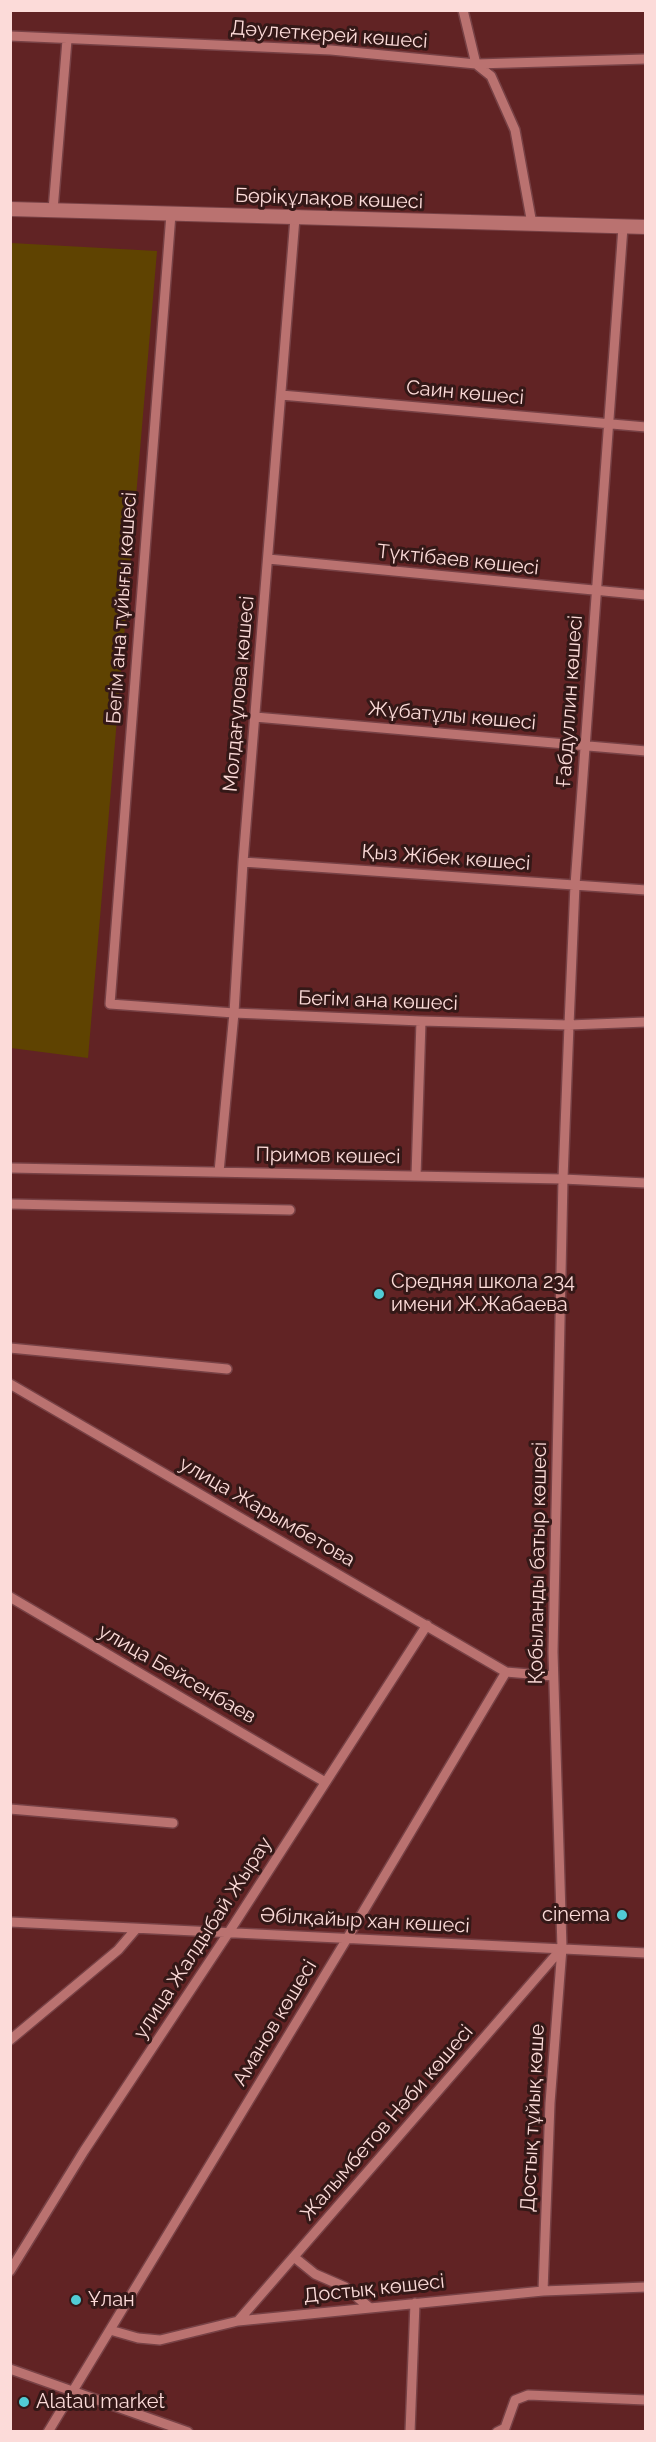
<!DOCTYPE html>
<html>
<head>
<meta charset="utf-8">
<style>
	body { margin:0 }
	#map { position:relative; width:656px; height:2442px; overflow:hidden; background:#612324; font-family:Raleway,sans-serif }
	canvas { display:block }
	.frame { position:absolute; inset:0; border:12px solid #fcdbd9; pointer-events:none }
</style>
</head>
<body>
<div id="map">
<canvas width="656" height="2442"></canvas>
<div class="frame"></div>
</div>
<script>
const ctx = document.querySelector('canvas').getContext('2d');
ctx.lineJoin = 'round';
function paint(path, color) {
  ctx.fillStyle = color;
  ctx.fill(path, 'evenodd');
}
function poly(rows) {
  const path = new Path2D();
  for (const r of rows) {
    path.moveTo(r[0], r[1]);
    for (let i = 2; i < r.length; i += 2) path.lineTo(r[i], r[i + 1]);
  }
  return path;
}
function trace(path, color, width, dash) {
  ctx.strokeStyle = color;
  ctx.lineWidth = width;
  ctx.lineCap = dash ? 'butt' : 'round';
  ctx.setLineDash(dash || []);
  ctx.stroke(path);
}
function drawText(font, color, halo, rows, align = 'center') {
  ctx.font = font + ' Raleway,sans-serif';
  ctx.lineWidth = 6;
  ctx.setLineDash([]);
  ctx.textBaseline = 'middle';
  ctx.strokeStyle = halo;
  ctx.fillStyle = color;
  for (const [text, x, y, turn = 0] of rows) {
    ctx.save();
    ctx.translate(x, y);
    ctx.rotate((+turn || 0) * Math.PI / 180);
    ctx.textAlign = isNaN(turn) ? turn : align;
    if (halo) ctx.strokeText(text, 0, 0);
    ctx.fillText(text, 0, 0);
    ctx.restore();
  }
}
paint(poly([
	[11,243,157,251,88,1058,11,1048]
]), '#5f4301');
const street = poly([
	[463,10,476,64,491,76,515,130,532,224],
	[10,36,331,50,476,64,646,59],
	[53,210,67,40],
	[171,214,110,1004,234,1013,421,1021,569,1025,646,1022],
	[281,395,646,427],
	[268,559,646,595],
	[255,717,646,751],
	[243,862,646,890],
	[10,1168,563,1179,646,1183],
	[219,1172,234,1013,243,862,295,218],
	[416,1176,421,1021],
	[10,1204,290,1210],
	[10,1348,227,1369],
	[10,1384,506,1672],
	[10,1597,325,1782],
	[10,1809,173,1823],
	[10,1922,646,1953],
	[10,2040,118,1950,136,1929],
	[294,2257,315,2274,345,2287,370,2308],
	[10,2271,84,2151,229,1932,427,1625],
	[543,2291,550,2103,562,1948,553,1652,563,1179,569,1025,575,885,623,227],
	[238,2321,562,1948],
	[110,2330,138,2338,160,2340,238,2321,543,2291,646,2287],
	[10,2369,188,2432],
	[48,2432,348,1937,506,1672,553,1676],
	[410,2432,415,2303],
	[497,2432,505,2428,515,2400,528,2395,646,2400]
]);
const secondary = poly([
	[10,209,646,227]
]);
trace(street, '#774145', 12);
trace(secondary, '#774145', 16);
trace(street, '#ba7270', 9);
trace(secondary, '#ba7270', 14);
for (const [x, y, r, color] of [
	[379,1294,6,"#51ccd5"],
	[622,1915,6,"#51ccd5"],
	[76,2300,6,"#51ccd5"],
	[24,2402,6,"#51ccd5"]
]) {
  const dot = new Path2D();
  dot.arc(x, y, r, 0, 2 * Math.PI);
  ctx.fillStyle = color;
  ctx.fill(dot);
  trace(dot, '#341817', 2);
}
drawText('20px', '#fcdbd9', '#341817', [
	["Дәулеткерей көшесі",329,35,4],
	["Бөріқұлақов көшесі",329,199,2],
	["Саин көшесі",465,393,5],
	["Түктібаев көшесі",458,560,6],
	["Бегім ана тұйығы көшесі",122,608,-86],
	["Молдағұлова көшесі",239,694,-85],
	["Ғабдуллин көшесі",570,701,-86],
	["Жұбатұлы көшесі",452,716,5],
	["Қыз Жібек көшесі",446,858,4],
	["Бегім ана көшесі",378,1001,2],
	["Примов көшесі",328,1156,1],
	["улица Жарымбетова",267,1512,30],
	["Қобыланды батыр көшесі",538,1563,-89],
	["улица Бейсенбаев",177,1674,30],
	["Әбілқайыр хан көшесі",365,1921,3],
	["улица Жалдыбай Жырау",203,1938,-57],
	["Аманов көшесі",275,2023,-59],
	["Достық тұйық көше",533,2118,-87],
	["Жалымбетов Нәби көшесі",387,2123,-49],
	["Достық көшесі",374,2289,-6]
]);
drawText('20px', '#fcdbd9', '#341817', [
	["Средняя школа 234",391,1282],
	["имени Ж.Жабаева",391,1305],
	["cinema",610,1915,"right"],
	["Ұлан",88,2300],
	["Alatau market",36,2402]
], 'left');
</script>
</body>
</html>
